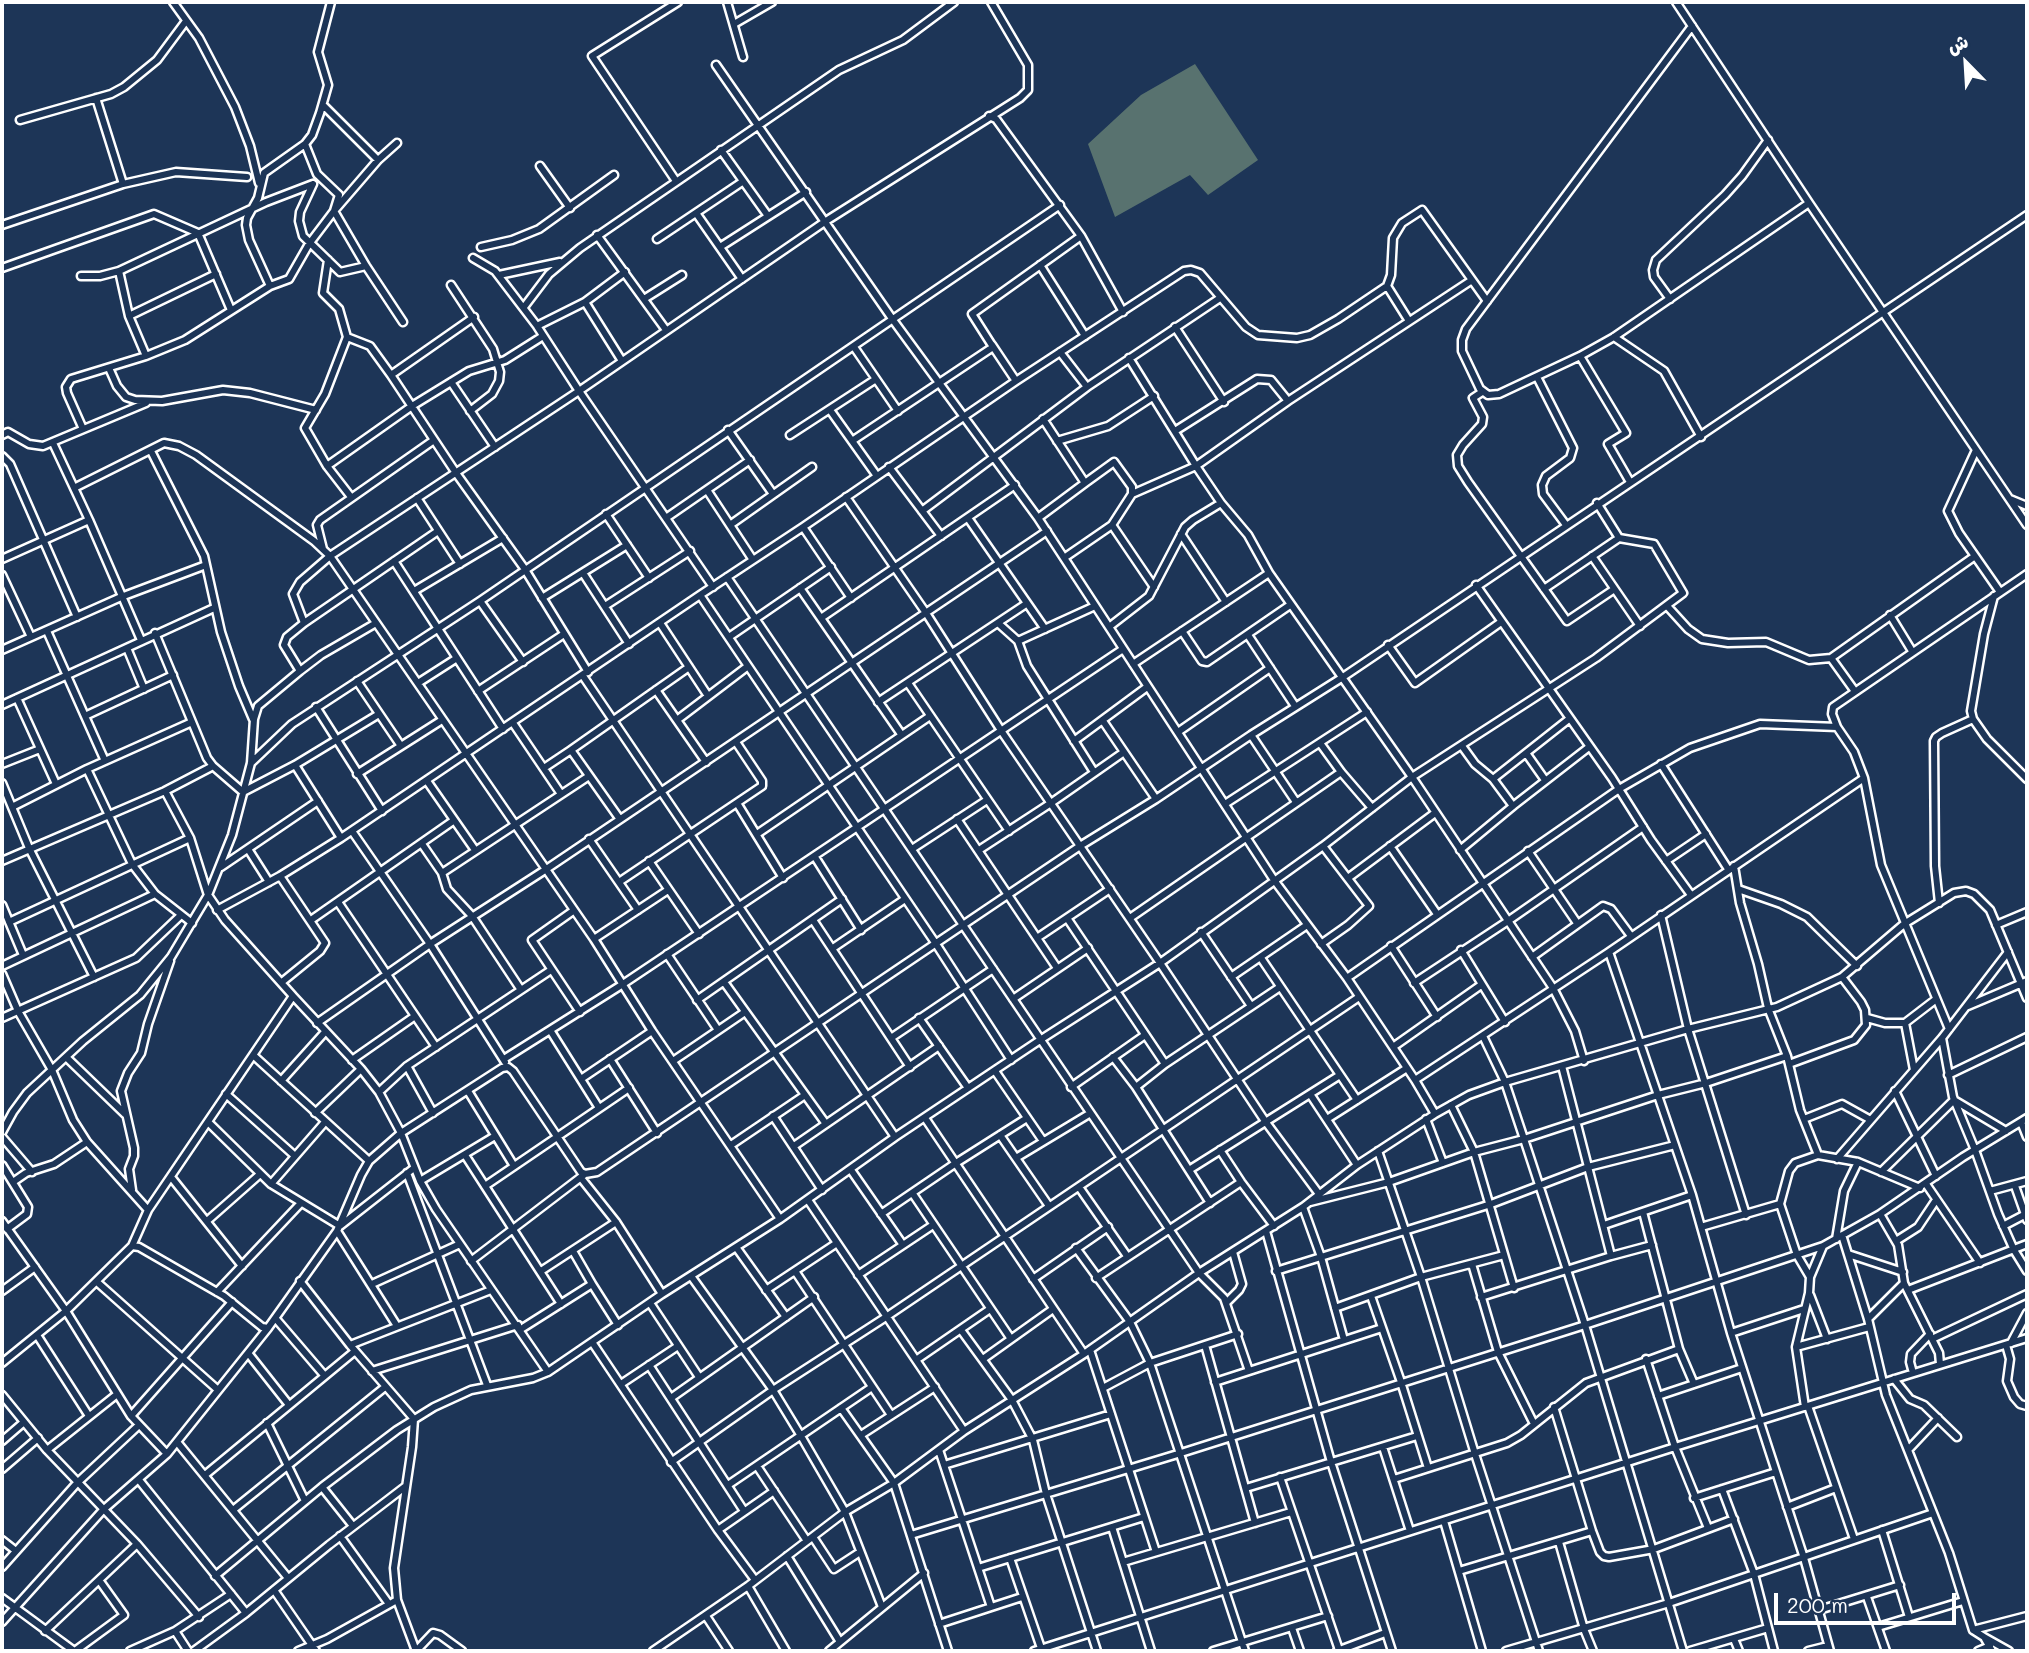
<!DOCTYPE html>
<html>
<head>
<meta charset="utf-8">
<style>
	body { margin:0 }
	#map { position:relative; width:2029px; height:1653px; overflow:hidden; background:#1d3557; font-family:Mali,"Playpen Sans Arabic",sans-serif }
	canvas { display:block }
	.frame { position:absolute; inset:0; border:4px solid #fff; pointer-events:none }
	.north { position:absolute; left:1931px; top:28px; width:70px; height:70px; -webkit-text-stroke:5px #1d3557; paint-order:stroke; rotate:336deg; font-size:19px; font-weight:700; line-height:28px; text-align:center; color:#fff }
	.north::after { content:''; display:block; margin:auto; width:24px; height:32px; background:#fff; clip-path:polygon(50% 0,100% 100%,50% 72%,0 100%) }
	.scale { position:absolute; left:1774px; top:1593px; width:182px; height:32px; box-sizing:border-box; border:4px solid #fff; border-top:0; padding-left:9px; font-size:21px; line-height:24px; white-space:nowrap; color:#fff; -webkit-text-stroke:5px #1d3557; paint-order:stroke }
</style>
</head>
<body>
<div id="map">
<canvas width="2029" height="1653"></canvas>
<div class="frame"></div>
<div class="north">ش</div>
<div class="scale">200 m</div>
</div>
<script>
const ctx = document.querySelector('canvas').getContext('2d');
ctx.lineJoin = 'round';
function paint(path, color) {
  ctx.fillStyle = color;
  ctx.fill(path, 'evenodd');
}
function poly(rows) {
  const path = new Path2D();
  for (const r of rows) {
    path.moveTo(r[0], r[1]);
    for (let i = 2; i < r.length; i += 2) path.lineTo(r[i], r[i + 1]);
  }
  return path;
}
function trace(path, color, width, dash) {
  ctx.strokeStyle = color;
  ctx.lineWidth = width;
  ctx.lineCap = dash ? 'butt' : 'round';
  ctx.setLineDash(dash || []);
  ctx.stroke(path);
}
paint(poly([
	[1195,64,1258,160,1208,195,1190,175,1115,217,1088,144,1141,95]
]), '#58726f');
const street = poly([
	[173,2,199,38,235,107,250,146,259,183],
	[727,2,743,57],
	[1676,2,1809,203,2027,525],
	[734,24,772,2],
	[1692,26,1466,329,1462,340,1462,351,1480,389,1488,395,1499,394,1580,356,1614,337,1809,203],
	[716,65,893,320,1038,518,1274,880,1347,978,1415,1080,1435,1114],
	[96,98,123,184,176,172,247,177],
	[323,105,378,160],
	[989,116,996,119,1081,236,1123,312],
	[20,120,111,94,124,87,157,60,186,21],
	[305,144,317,174,339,195,334,211,366,266,403,322],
	[721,150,768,216],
	[540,166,570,208],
	[676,181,592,56,678,2],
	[313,184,300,212,299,221,303,236,340,272,366,266],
	[696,213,742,279],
	[2,225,123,184],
	[597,235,666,330],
	[657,239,742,182],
	[481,247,512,240,539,229,614,175],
	[720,247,806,192],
	[473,258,495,271,537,326,579,391,713,587],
	[328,260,323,293,339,309,347,337,325,394,305,428,327,466,351,497],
	[1040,265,1085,336],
	[2,268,154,214,198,233,231,310],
	[119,271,129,316,146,356],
	[499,275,560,262],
	[81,276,100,276,119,271,266,202,313,184],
	[451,285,493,349,500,372,499,381,492,394,470,411],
	[270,286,249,240,246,225,247,218,258,198,264,173,305,144,312,135,320,113,328,85,318,52,331,2],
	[1387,286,1409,321],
	[644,299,682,275],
	[1670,299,1654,277,1653,270,1656,260,1725,195,1742,176,1768,140],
	[585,302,622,361],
	[524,307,549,274,580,248,839,70,903,40,954,2],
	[129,316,216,274],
	[537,326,585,302,625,272],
	[1175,327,1224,402],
	[347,337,370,346,391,375,456,473,524,568,588,672],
	[1614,337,1664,371,1701,437],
	[992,345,1016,381],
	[854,347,898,411],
	[1060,352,1087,387],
	[1580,356,1626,433,1608,444,1630,482],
	[1129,358,1196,466,1221,503,1248,535,1269,573,1412,777,1553,988,1575,1031,1584,1061],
	[109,368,117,386,126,397,135,400,162,401,223,390,250,393,316,410],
	[391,375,474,317],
	[1537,377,1573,448,1570,458,1546,476,1542,485,1543,494,1566,525],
	[451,382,495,447],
	[1482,392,1473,398,1483,417,1482,424,1463,445,1457,455,1458,466,1468,482,1567,621,1613,590],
	[830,410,877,476],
	[1043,419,1085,483,1114,462,1132,487,1132,494],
	[83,429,67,393,66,387,71,379,146,356,185,340,270,286,289,279,309,244,334,211,378,160,397,143],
	[728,430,773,494],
	[1175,431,1257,379,1271,380,1288,401],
	[2,435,8,432,29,444,43,446,146,403],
	[790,435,876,379],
	[852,441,993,347,972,314,1081,236],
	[1057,441,1108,426,1154,396],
	[53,443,89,520],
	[1976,450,1948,511,1959,533,2000,592],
	[151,451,204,556,221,632,239,686,253,719],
	[2,456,10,464,77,617],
	[327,466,412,406,469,371,505,360,543,336],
	[889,467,941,536],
	[74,488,164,443,179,446,196,455,314,541,330,556,594,939,652,1031,780,1219],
	[707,490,753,560],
	[846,497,926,613,1002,732,1160,963,1265,1121,1319,1194],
	[417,498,460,564],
	[2010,499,2027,506],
	[1597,503,1619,538],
	[922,511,1087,387,1220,298],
	[606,514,649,578],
	[666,518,750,460],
	[968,518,1045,629],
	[1038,518,1085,483],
	[730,525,812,467],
	[1112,525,1154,587],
	[803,527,851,598],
	[1181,534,1226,602],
	[323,549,317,525,320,520,434,440],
	[1592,556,1640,626],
	[1064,558,1112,525,1132,494,1196,466,1288,401,1472,280],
	[2,559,89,520,141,640],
	[394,561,503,729],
	[583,573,629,644],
	[2,575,31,637],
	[727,577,1199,1273,1224,1298,1249,1371],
	[1476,585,1612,778,1651,840,1691,895],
	[800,588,901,734],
	[414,591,503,538],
	[700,595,936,944,1011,1060],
	[1994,596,1984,634,1971,711,1973,719,1987,739,2027,779],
	[542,598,627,545],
	[480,601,523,662],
	[605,606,690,551],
	[1668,607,1688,629,1702,639,1728,643,1766,642,1809,660,1831,658,1975,556],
	[1890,615,1912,651],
	[821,618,1015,485],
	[304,623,438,531],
	[660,623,708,696],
	[998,623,1018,641,1027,666,1094,772],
	[1109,627,1149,596,1185,527,1193,520,1221,503],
	[47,631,105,761],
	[1182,631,1202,661,1207,662,1290,605],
	[155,633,207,758,213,766,243,792,295,765,379,714],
	[1248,635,1295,706],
	[729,637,831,567],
	[1018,641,1095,606],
	[1388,645,1415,683,1501,622],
	[127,648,144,689],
	[2,650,121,597,206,565],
	[1831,658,1854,690],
	[1133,664,1269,573],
	[300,671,321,655,376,623],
	[583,676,895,1137],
	[357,681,401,746],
	[418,683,457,658],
	[908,683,1009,831],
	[656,690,706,762],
	[478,691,564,634],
	[17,698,56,784],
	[878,702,1026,604],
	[2,705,214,608],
	[316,707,382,811],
	[85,716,173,675],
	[677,720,748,666],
	[1103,721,1156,799],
	[513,723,561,794],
	[1178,732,1270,668],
	[1251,735,1296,802],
	[1074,741,1147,687],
	[1320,743,1341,772,1372,808],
	[1462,746,1475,764,1493,779,1513,806],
	[571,750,689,667],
	[1526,753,1545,780],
	[251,763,292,724,480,601,1060,205],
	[2,764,40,749],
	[1661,764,1728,869],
	[295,765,341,838],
	[544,768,571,750,619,818],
	[87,769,132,864,155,894],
	[357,774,442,720],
	[1864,778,1881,865,1949,1029],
	[1493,779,1569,719],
	[427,781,475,850],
	[2,783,29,848,94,977],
	[165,791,213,766],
	[737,803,783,878],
	[1225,804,1367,712],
	[12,807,87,769,192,722],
	[957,819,1057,968],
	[352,831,430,944,505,1062],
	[757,834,930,716],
	[589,839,638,910],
	[422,844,442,873,447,889,472,916,521,990],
	[1390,846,1437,914],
	[248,849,269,882],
	[912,849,987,800],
	[979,850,1051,803,1124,752],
	[1460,850,1513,806,1589,747],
	[1528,851,1577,923],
	[815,857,861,930],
	[2,861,165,791,190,838,208,895,225,920,293,996,148,1210,132,1246],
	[649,861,699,934],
	[1666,861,1706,834],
	[1734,866,1740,903,1758,964,1768,1008,1787,1056,1800,1110,1818,1155],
	[221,867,318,801],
	[442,873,589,776],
	[280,876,325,943,320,951,282,982],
	[1348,878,1435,813],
	[619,882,762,786,762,781,736,742],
	[1738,889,1781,904,1807,917,1857,966],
	[338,902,436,1047],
	[1939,903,1935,866,1934,741,1936,737,1942,733,1973,719],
	[2,905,23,955],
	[217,910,280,876,341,838,700,595,803,527,1016,381,1184,271,1191,270,1200,273,1246,327,1258,335,1297,338,1310,335,1338,319,1387,286,1391,275,1393,238,1402,223,1422,210,1487,301],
	[573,911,532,940,580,1012],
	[1661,915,1688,1029,1746,1215],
	[1067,918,1165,1064],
	[1130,918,1341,772],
	[311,920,453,821],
	[813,920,910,1067],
	[9,922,190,838],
	[1996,925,2027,912],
	[1201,932,1251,1006],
	[1037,938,1110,889],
	[594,939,668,890],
	[1321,944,1348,925,1369,906,1323,846],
	[1391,946,1437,1017],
	[833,948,905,899],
	[1461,950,1505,1022],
	[667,954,718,1030],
	[1532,957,1603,906,1611,909,1631,936],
	[1261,958,1357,1100],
	[2,966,155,894,192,923],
	[2,974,18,1011,52,1070,73,1120,87,1142,148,1210],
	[1231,977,1307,925],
	[1347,978,1619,789,1690,748,1760,724,1837,727],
	[724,982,826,1124],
	[1414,983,1508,921,1643,827],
	[293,996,361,1069,379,1092,401,1133,420,1181,436,1209,548,1372,662,1294,780,1219,895,1137,1040,1040,1160,963,1323,846,1412,777,1596,658,1683,593,1654,544,1619,538,1544,589],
	[1013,999,1088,948],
	[697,1000,842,899],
	[1968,1006,2027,981],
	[2,1018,136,958,180,916],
	[919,1018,968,1088],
	[1867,1018,1885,1023,1905,1023,1935,1000],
	[317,1023,430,944,545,870,1047,531],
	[1905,1023,1914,1070],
	[550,1030,599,1108],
	[1483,1036,1505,1082,1524,1139,1585,1325,1683,1651],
	[891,1038,993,969],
	[1942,1038,1953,1097,1975,1150,1998,1214,2014,1250,2027,1271],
	[1393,1047,1481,985],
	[253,1055,369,1161],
	[66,1057,125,1114],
	[1113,1057,1136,1087,1210,1203],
	[504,1059,623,984,1123,649],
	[610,1059,657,1133],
	[352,1060,415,1016],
	[673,1061,745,1012],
	[1789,1064,1854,1040,1866,1025,1865,1010,1861,1002,1842,977],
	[407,1066,433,1113],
	[1562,1066,1611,1256],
	[995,1071,1043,1141],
	[1948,1075,2027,1037],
	[581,1079,652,1031],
	[1415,1080,1609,952],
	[281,1081,325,1032],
	[1071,1087,1145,1035],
	[1136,1087,1165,1064,1280,987],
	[468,1091,514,1166],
	[1895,1091,1936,1176],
	[379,1092,407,1066,551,970],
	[226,1094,295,1156],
	[1310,1094,1357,1165],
	[1451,1105,1474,1152,1514,1288],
	[315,1113,361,1069],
	[773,1116,822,1190],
	[925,1118,1084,1354],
	[1327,1119,1407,1068],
	[1426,1119,1443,1163],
	[1804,1119,1842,1104,1869,1119],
	[208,1122,271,1184,340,1226,414,1168],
	[2021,1122,2027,1137],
	[2,1132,13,1112,27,1093,83,1041,140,995,171,957,208,895,232,835,251,763,254,719,258,706,300,671,284,645,287,637,304,623,293,594,300,582,330,556,579,391,826,221,1020,98,1028,90,1028,65,991,2],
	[1000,1135,1049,1206],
	[2,1137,32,1172],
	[731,1145,805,1095],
	[794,1146,939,1046],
	[1220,1150,1241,1182,1274,1226],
	[1378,1151,1421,1277,1475,1454,1539,1651],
	[465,1155,561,1304],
	[1016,1158,1089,1114],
	[1837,1159,1942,1038,2008,952],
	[2,1165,28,1207,27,1214,7,1229],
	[851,1170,903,1245],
	[1189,1170,1340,1075],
	[1881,1172,1954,1100,2006,1131],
	[407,1173,487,1385],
	[171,1177,242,1266],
	[581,1178,616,1222,662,1294],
	[420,1181,495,1136],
	[13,1182,26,1173,54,1164,87,1142],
	[271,1184,325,1122],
	[1926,1184,1980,1263],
	[485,1186,629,1088],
	[2015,1186,2027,1220],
	[1079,1187,1127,1256],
	[132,1190,129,1169,134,1156,134,1148,121,1091,128,1073,141,1053,148,1024,170,961],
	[1990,1191,2027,1181],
	[913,1194,1011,1339],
	[808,1200,964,1431],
	[1310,1202,1389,1182,1474,1152,1524,1139,1658,1095,1706,1083,1787,1056],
	[1303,1207,1321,1257,1344,1340],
	[1643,1212,1679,1349,1694,1384],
	[881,1214,956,1163,1027,1118],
	[1880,1214,1898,1245,1904,1283,1939,1353,1940,1364],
	[2,1221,66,1311,131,1416,167,1454],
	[207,1221,259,1175],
	[1604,1225,1692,1195],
	[2003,1226,2026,1214],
	[1701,1227,1780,1204],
	[337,1231,397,1326],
	[1266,1231,1331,1462,1392,1651],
	[1842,1235,1868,1319,1886,1395,1949,1553,1973,1630,1984,1637,1992,1651],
	[1836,1239,1844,1191,1858,1162],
	[1896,1241,1918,1227,1936,1200],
	[736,1247,786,1317],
	[1076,1248,1130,1322,1150,1363,1245,1651],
	[573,1251,592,1284],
	[1848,1254,1903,1272],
	[471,1261,585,1174],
	[1472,1264,1498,1352,1534,1424],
	[541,1271,616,1222],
	[795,1271,891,1415],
	[1276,1271,1491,1204,1588,1167,1675,1145],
	[858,1275,933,1225],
	[691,1276,773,1390,801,1436,845,1512,882,1607],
	[1810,1277,1797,1255,1780,1204,1789,1171,1795,1163,1818,1155,1858,1162,1920,1188],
	[1096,1278,1241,1182],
	[1033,1279,1108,1227],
	[300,1281,350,1345,414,1419,412,1447,394,1568,397,1600,416,1651],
	[97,1282,218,1390],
	[372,1284,460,1244],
	[766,1290,837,1243],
	[1908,1290,2027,1244],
	[2,1291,35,1267],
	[217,1292,300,1204],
	[1810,1295,1827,1339],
	[1371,1296,1401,1382,1428,1468],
	[1481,1297,1611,1256,1652,1245],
	[650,1303,699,1377],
	[1226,1303,1239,1290,1242,1284,1233,1252],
	[1335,1308,1421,1277,1504,1255],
	[276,1319,324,1375],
	[1868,1319,1904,1283],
	[521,1329,592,1284,618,1325],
	[961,1330,1012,1400,1033,1440,1046,1494,1097,1651],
	[1731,1333,1804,1309],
	[37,1335,89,1416],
	[1932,1339,2027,1294],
	[592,1342,718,1530,755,1580],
	[2011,1343,2027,1313],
	[350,1345,491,1290],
	[1205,1345,1255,1523],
	[2006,1345,2010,1359,2007,1381,2014,1397,2020,1404,2027,1406],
	[1796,1347,1869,1327],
	[1090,1350,1156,1552],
	[248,1353,289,1405],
	[983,1359,1053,1309],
	[1646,1359,1675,1447,1708,1528],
	[916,1360,990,1309],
	[2,1363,66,1311,132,1246,139,1247,224,1296,262,1327,268,1328,337,1231,361,1175,369,1161,401,1133,502,1068,508,1067,513,1071,581,1172,585,1174,597,1172,1080,846,1156,799,1251,735,1343,677,2027,215],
	[649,1365,744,1511],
	[372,1371,518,1325],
	[1913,1373,1910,1362,1911,1354,1930,1334],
	[1894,1379,1910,1399,1924,1405,1957,1437],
	[1215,1382,1382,1328],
	[621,1384,678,1346],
	[1103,1388,1150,1363,1238,1334],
	[2,1395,47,1450,137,1544,199,1617],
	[1658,1396,1742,1368],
	[671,1398,814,1297],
	[1808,1406,1854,1539],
	[1554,1407,1592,1531,1600,1552,1604,1556,1609,1557,1654,1549,1734,1519],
	[1805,1407,1796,1347,1809,1293,1810,1277,1823,1246],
	[841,1408,894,1483,948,1651],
	[131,1416,232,1302],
	[267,1423,305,1501],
	[861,1435,935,1387],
	[2,1441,24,1422],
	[177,1442,288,1578],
	[1383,1447,1410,1531],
	[47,1450,116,1395],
	[939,1450,991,1607],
	[1908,1450,1938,1418],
	[671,1462,773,1390,886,1317,1359,997],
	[944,1465,1111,1414],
	[757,1466,807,1541],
	[2,1469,38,1438],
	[205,1475,355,1351],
	[1280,1477,1339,1650],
	[1394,1479,1507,1443,1521,1435,1586,1383,1679,1349],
	[139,1480,246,1613],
	[728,1485,872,1387],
	[322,1487,353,1526],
	[1246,1488,1417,1436],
	[1722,1489,1754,1574,1774,1651],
	[1694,1498,1776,1472],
	[1787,1507,1836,1488],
	[233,1510,385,1387],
	[1444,1521,1482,1651],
	[1112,1527,1151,1651],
	[718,1530,774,1491],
	[1882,1530,1909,1617],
	[911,1535,1181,1453,1585,1325,1823,1246,1880,1214,1963,1157,2027,1118],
	[340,1536,389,1604],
	[813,1537,834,1569,860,1552],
	[2,1540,16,1551],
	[1559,1542,1584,1629,1593,1651],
	[787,1556,840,1642],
	[1010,1558,1042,1651],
	[1123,1562,1291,1512],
	[2,1567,77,1483,139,1425],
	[978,1568,1144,1517],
	[1459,1571,1592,1531],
	[215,1576,322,1487,397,1430,434,1407,471,1390,533,1378,548,1372],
	[748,1586,786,1651],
	[274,1590,316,1651],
	[1867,1597,1886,1651],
	[2,1598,74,1651],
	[1819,1610,1900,1585],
	[706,1616,729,1651],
	[2,1622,103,1510,167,1454,268,1328],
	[939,1624,1022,1597],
	[1878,1627,1963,1601],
	[1292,1628,1300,1651],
	[1973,1630,2027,1616],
	[45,1631,137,1544],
	[175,1631,188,1651],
	[1984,1637,2009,1651],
	[1734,1639,1739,1651],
	[75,1651,124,1615,99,1580],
	[130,1651,175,1631,231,1594],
	[194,1651,246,1613,329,1545,406,1486],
	[298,1651,327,1639,397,1600],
	[416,1651,433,1633,440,1635,462,1651],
	[653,1651,748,1586,845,1512,894,1483,964,1431,1084,1354,1199,1273,1303,1207,1357,1165,1435,1114,1469,1095,1505,1082,1688,1029,1777,1007,1842,977,1904,924,1954,893,1966,891,1974,894,1990,910,2027,998],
	[829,1651,924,1573],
	[1034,1651,1675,1447,2027,1338],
	[1213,1651,1328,1616],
	[1337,1651,1385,1633],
	[1506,1651,1669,1603,1933,1513],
	[1690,1651,1768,1628],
	[1808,1651,1828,1646],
	[1830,1651,1804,1558,1731,1333,1692,1195,1609,952,1864,778,1854,752,1837,727,1832,714,1833,707,2027,574],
	[1978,1651,1990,1646]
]);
trace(street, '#fff', 11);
trace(street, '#1d3557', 6);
</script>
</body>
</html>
